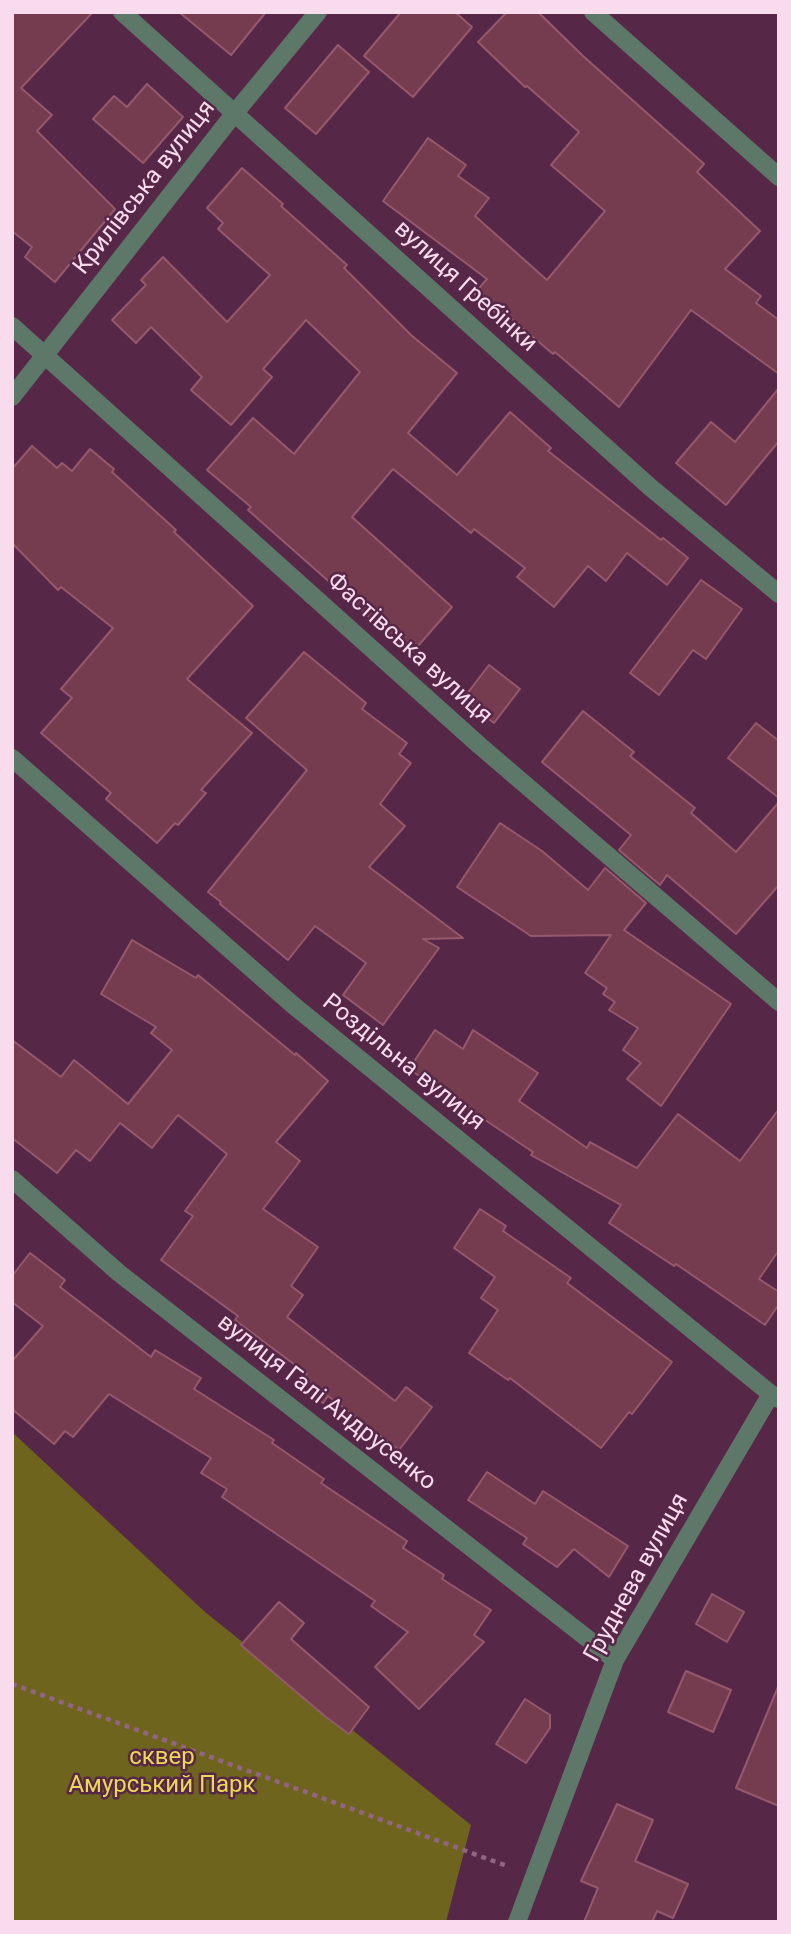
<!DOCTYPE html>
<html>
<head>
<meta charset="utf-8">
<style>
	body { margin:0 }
	#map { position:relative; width:791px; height:1934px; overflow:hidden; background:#572748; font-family:Roboto,sans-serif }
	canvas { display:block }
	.frame { position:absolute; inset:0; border:14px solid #f9dbee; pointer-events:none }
</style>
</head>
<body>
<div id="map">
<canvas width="791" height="1934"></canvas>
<div class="frame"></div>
</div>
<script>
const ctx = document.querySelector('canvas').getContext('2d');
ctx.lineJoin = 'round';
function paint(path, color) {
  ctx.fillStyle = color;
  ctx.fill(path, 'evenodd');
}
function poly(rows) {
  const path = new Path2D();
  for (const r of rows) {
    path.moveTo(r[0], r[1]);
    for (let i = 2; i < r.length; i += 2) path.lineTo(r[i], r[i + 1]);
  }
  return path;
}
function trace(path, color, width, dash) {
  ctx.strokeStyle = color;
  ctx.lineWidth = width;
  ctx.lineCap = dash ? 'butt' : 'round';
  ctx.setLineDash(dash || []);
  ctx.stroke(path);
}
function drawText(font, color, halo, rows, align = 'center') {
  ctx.font = font + ' Roboto,sans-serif';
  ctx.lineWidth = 5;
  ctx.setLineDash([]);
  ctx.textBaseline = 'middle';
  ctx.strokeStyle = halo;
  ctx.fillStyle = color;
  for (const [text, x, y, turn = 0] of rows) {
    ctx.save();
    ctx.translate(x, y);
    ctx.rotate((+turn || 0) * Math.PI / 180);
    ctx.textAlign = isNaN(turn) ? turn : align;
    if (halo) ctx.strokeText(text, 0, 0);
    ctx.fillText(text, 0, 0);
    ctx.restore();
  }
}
paint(poly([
	[12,1432,205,1612,471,1825,446,1922,12,1922]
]), '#6f641e');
const building = poly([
	[12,12,93,12,21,88,52,115,37,131,115,209,55,282,25,257,32,247,12,231,12,12],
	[179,12,266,12,231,55,179,12],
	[401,12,455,12,472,27,413,97,364,56,401,12],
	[507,12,538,12,583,56,704,164,697,172,760,231,725,269,761,296,756,303,779,320,779,374,691,310,619,407,555,352,553,354,501,310,497,314,474,294,487,279,383,201,428,138,466,165,458,176,489,198,475,216,547,280,605,211,551,165,579,132,527,86,525,87,478,42,507,12],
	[338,45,369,72,316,134,285,108,338,45],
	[147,84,183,117,143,163,93,119,114,96,127,107,147,84],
	[242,168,283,204,281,206,347,265,344,268,411,335,457,373,408,433,457,475,510,412,551,448,548,451,661,540,663,538,688,558,667,585,627,553,606,581,588,566,554,607,517,577,525,568,474,529,471,533,393,469,352,517,452,607,411,654,248,510,251,507,207,470,253,418,294,454,360,372,306,320,263,369,272,377,231,425,191,390,202,377,151,327,136,343,112,320,146,285,141,280,163,257,227,322,270,275,218,229,223,223,207,208,242,168],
	[779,388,779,441,726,505,676,463,711,422,735,442,779,388],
	[32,446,57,468,62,463,72,471,90,449,114,469,112,472,176,530,174,532,253,606,187,679,252,733,201,790,206,793,178,825,175,823,157,843,106,799,111,793,41,733,72,698,61,689,113,628,61,587,58,590,12,543,12,469,32,446],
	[701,580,742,609,706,659,693,650,659,695,630,673,701,580],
	[304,652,366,703,362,709,407,743,399,754,411,763,380,804,405,826,369,867,463,938,423,939,439,948,383,1025,343,995,366,963,315,926,288,960,220,904,221,902,208,892,307,770,246,718,304,652],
	[489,665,520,689,494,723,463,699,489,665],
	[583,711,634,752,630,756,695,808,691,813,736,852,779,802,779,885,736,934,667,875,660,885,619,850,631,835,542,762,583,711],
	[756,723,779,741,779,798,728,758,756,723],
	[500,823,542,851,588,890,605,868,646,903,624,930,731,1004,661,1106,627,1079,641,1063,623,1050,638,1028,609,1010,615,1002,603,994,607,988,585,973,611,935,531,936,457,887,500,823],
	[132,940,196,978,198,975,295,1055,296,1053,328,1081,276,1142,300,1161,263,1209,318,1247,291,1286,303,1295,287,1317,395,1401,406,1387,432,1407,399,1450,328,1396,323,1403,299,1384,307,1374,235,1320,238,1316,161,1260,193,1216,185,1211,227,1154,178,1115,152,1148,120,1123,90,1161,76,1150,57,1173,12,1138,12,1040,61,1077,74,1060,128,1104,172,1050,151,1033,156,1027,101,994,132,940],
	[435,1030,463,1049,473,1030,538,1073,519,1101,587,1148,590,1142,637,1168,678,1114,740,1161,779,1109,779,1250,759,1279,779,1292,779,1304,765,1325,676,1264,674,1266,609,1223,621,1205,531,1155,533,1152,409,1069,435,1030],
	[480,1209,506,1226,503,1231,571,1278,567,1283,672,1362,632,1414,629,1412,601,1448,510,1378,508,1380,469,1353,498,1310,481,1298,495,1277,454,1248,480,1209],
	[30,1253,65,1280,60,1287,151,1357,155,1350,201,1378,194,1389,274,1440,272,1443,324,1479,321,1483,407,1541,403,1548,444,1575,442,1579,491,1610,474,1635,484,1642,419,1709,375,1667,408,1632,371,1606,375,1601,222,1497,227,1489,201,1473,211,1458,109,1394,73,1437,65,1431,54,1444,12,1409,12,1361,43,1326,12,1302,12,1276,30,1253],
	[487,1472,535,1504,543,1491,628,1546,609,1577,574,1549,557,1567,523,1544,527,1538,468,1500,487,1472],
	[712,1594,744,1612,727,1642,696,1624,712,1594],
	[279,1602,304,1623,291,1639,369,1707,349,1734,326,1717,241,1645,279,1602],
	[686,1671,731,1690,713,1732,668,1712,686,1671],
	[778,1687,779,1687,779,1806,736,1788,778,1687],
	[525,1699,550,1715,550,1728,526,1763,496,1744,525,1699],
	[617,1804,653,1820,635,1861,688,1884,673,1918,657,1911,652,1922,584,1922,598,1888,581,1881,617,1804]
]);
paint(building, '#753b4e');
trace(building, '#96596c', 2);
trace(poly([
	[12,1684,507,1866]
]), '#906682', 4.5, [5, 5]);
trace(poly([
	[122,12,650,487,779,594],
	[593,12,779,177],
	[12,326,479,745,779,1002],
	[12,397,234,114,318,12],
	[12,758,293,1005,771,1394],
	[12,1179,119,1273,615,1660],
	[517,1922,615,1660,771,1394,779,1399]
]), '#5d7768', 18);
drawText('24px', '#f9dbee', '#572748', [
	["Крилівська вулиця",145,188,-52],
	["вулиця Гребінки",465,287,42],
	["Фастівська вулиця",409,649,42],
	["Роздільна вулиця",403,1063,39],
	["вулиця Галі Андрусенко",326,1403,38],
	["Груднева вулиця",637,1578,-61]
]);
drawText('24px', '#edd856', '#572748', [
	["сквер",162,1758],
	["Амурський Парк",162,1786]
]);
</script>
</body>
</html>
